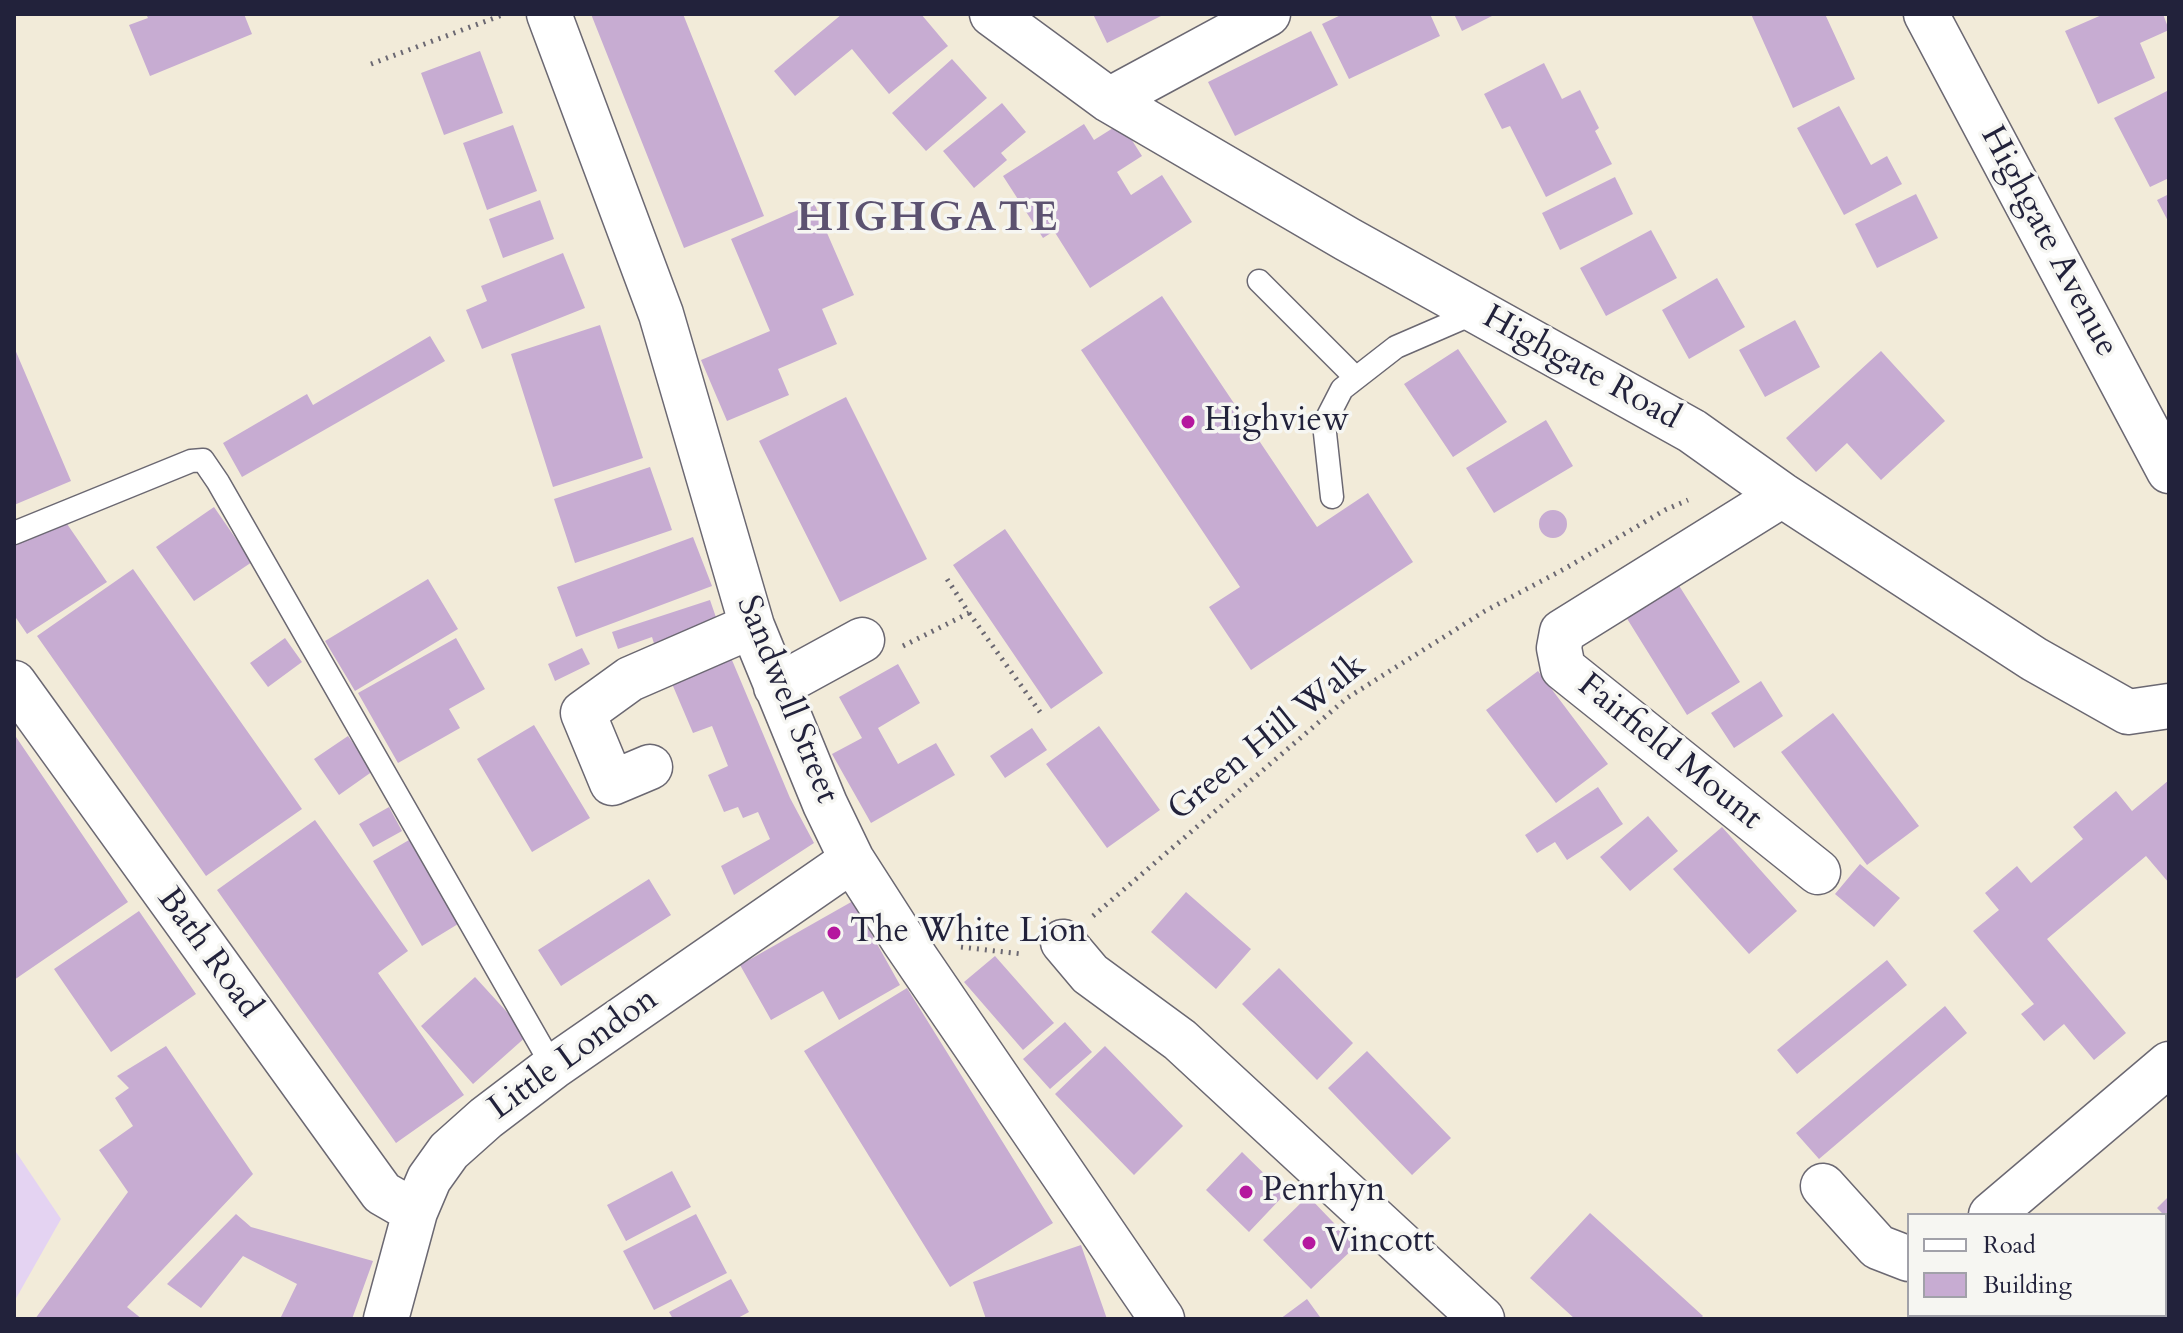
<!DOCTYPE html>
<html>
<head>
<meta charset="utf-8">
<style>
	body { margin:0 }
	#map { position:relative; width:2183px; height:1333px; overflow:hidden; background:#f2ebd9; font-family:Cardo,serif }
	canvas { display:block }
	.frame { position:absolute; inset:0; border:16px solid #22223b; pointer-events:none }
	.legend { position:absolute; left:1907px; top:1213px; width:260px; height:104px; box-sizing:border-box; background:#f6f6f2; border:2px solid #a1a1a9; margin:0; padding:10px 14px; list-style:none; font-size:24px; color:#22223b }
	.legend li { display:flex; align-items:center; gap:16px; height:40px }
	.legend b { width:40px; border:2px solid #a1a1a9 }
</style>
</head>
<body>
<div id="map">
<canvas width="2183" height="1333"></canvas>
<div class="frame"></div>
<ul class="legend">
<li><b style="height:10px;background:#fff"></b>Road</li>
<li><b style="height:22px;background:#c7acd2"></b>Building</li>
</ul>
</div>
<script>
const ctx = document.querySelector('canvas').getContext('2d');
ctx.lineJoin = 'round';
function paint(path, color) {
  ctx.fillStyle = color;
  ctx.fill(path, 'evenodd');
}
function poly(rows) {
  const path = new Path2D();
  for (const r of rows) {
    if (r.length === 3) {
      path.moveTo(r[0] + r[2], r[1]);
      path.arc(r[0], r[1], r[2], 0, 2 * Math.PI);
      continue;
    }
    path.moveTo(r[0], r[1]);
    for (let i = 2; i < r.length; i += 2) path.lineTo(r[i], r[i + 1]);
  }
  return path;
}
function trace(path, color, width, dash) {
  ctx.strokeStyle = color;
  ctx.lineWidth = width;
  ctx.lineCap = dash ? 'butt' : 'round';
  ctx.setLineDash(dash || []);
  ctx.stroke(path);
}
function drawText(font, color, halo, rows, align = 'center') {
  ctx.font = font + ' Cardo,serif';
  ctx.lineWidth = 7;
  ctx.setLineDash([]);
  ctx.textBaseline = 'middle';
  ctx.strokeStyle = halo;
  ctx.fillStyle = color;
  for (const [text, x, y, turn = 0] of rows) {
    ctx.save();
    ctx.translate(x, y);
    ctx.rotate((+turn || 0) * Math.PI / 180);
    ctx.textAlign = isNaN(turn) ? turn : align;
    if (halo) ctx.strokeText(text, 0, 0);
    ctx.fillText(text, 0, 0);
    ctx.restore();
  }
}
paint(poly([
	[14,1149,61,1219,14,1302]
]), '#e4d3f2');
paint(poly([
	[146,14,244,14,252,34,150,76,129,25,148,18],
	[591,14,683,14,764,216,684,248],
	[842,14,921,14,948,46,889,94,852,49,795,96,774,71],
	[1093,14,1165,14,1107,43],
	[1343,14,1430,14,1440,36,1349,79,1322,24],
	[1454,14,1496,14,1462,31],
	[1751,14,1825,14,1855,79,1793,108],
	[2104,14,2163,14,2169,30,2140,43,2155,78,2098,104,2065,31],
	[1311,31,1338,85,1235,136,1208,82],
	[480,51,503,113,444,135,421,73],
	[952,59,987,98,926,151,892,113],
	[1544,63,1562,99,1580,90,1599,128,1595,131,1612,164,1546,197,1510,126,1502,129,1484,94],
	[2169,90,2169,178,2150,187,2114,118],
	[1002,103,1026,132,1001,153,1007,160,974,188,943,151],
	[1839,106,1871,165,1887,156,1902,184,1844,215,1797,128],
	[1121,123,1142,156,1117,172,1131,195,1162,175,1192,222,1090,288,1054,231,1043,238,1003,176,1084,124,1094,140],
	[513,125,537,191,487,210,463,143],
	[1615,177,1633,214,1560,250,1542,213],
	[1916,194,1938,238,1877,268,1855,224],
	[2169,194,2169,223,2157,200],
	[540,200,554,239,503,258,489,219],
	[814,203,854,295,822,309,837,344,778,369,789,395,727,421,701,360,770,331,731,239],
	[1651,230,1677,278,1606,316,1580,268],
	[563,253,585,308,482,349,466,310,487,301,481,286],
	[1717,278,1745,327,1689,359,1662,310],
	[1162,296,1317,527,1368,493,1413,562,1251,670,1209,607,1240,587,1081,350],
	[1795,320,1820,367,1765,397,1739,350],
	[600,325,643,458,553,487,511,354],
	[430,336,445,361,242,477,223,443,307,394,313,405],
	[14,347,71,481,14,505],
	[1458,349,1507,422,1453,457,1404,384],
	[1881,351,1945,421,1881,480,1847,443,1816,472,1786,438],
	[846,397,927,559,840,602,759,441],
	[1546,420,1573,466,1494,513,1466,468],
	[650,467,672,530,575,563,554,499],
	[214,507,252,562,194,601,156,547],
	[1553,524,14],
	[65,521,107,582,27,634,14,615,14,544],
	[1005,529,1103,673,1051,709,953,565],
	[693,537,712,586,576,637,557,587],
	[133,569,302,809,206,876,37,636],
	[428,579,458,629,355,691,325,641],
	[1678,584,1740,682,1687,715,1626,617],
	[710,600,720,629,656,650,652,637,618,649,612,632],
	[285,638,302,662,268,687,250,663],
	[456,638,485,689,449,709,460,728,398,763,358,693],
	[582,648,590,664,555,681,548,664],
	[729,653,790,798,814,843,734,895,721,866,770,839,758,812,743,818,738,807,724,812,708,775,728,766,712,726,693,733,670,679],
	[898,664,920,703,878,728,898,764,936,743,955,775,871,823,832,754,862,738,839,697],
	[1538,671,1608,764,1556,803,1486,710],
	[1761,681,1783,716,1734,748,1711,713],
	[1833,713,1919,826,1867,865,1781,752],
	[534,725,590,818,532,852,477,759],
	[1099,726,1160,810,1107,848,1046,764],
	[1032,728,1047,750,1005,778,990,756],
	[14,734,128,902,14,980],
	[348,736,373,771,339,795,314,759],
	[2169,780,2169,883,2146,856,2047,939,2126,1033,2094,1060,2064,1024,2044,1041,2021,1014,2034,1004,1973,931,1999,910,1985,893,2017,866,2031,883,2083,839,2073,827,2116,791,2132,811],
	[1598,787,1623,824,1567,860,1555,842,1537,853,1525,835],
	[389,807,402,831,373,847,359,824],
	[1648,816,1678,851,1630,891,1600,857],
	[315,820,408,951,378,973,464,1095,396,1143,217,890],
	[1722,827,1797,911,1749,954,1673,869],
	[409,840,458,924,422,946,373,861],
	[1860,864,1900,898,1874,927,1835,894],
	[649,879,671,915,561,986,538,950],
	[1186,892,1251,949,1216,989,1151,932],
	[853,901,900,985,839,1020,823,991,771,1020,740,965],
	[139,911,196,994,111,1052,54,969],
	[995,956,1054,1023,1023,1050,964,982],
	[1887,960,1907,985,1797,1074,1777,1050],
	[1279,968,1353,1043,1317,1080,1242,1004],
	[475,977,528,1035,473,1084,421,1026],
	[907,988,1053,1223,950,1287,804,1051],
	[1945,1006,1967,1033,1819,1159,1796,1133],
	[1065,1022,1092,1052,1050,1089,1023,1059],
	[166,1046,253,1174,127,1307,142,1319,35,1319,128,1192,99,1150,133,1126,115,1098,129,1088,117,1076],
	[1105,1046,1183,1126,1134,1175,1055,1094],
	[1367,1051,1451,1138,1412,1175,1328,1088],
	[1242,1152,1285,1194,1249,1232,1206,1190],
	[672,1171,691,1207,626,1241,607,1205],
	[1308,1196,1356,1246,1311,1289,1263,1240],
	[2169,1196,2169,1220,2157,1208],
	[1590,1213,1703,1316,1700,1319,1575,1319,1530,1278],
	[236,1214,251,1227,373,1261,352,1319,280,1319,297,1284,243,1256,201,1308,167,1284],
	[696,1214,727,1273,654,1310,623,1251],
	[2169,1242,2169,1296,2165,1297,2165,1243],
	[1081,1245,1107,1319,986,1319,973,1282],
	[731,1279,749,1312,736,1319,673,1319,669,1312],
	[1307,1299,1320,1317,1318,1319,1280,1319],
	[1957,1315,1994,1315,1997,1319,1953,1319]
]), '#c7acd2');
const lane = poly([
	[1259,281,1356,378],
	[1332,497,1324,424,1342,389,1396,347,1477,312],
	[14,533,191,461,203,460,218,482,553,1067]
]);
const street = poly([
	[549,14,661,314,752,626,825,804,852,860,904,941,1162,1319],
	[992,14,1109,100,1347,239,1692,431,1782,495,2034,659,2128,712,2169,706],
	[1926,14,2169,471],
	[1109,100,1268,14],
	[1782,495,1562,632,1559,648,1563,668,1818,872],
	[14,683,382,1193,415,1212],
	[776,687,862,640],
	[650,767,612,783,583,713,630,679,752,626],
	[1063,942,1090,974,1180,1040,1482,1319],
	[1823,1186,1878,1247,1909,1259],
	[1991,1215,2169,1064],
	[386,1319,415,1212,429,1179,449,1151,486,1118,553,1067,852,860]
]);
trace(lane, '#6b6872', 25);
trace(street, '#6b6872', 47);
trace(poly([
	[371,64,505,14],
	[969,613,1040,712],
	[903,646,969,613,947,579],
	[1093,916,1347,698,1485,611,1566,568,1665,510,1688,500],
	[961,947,1022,954]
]), '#6b6872', 5, [2, 6]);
trace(lane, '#fff', 22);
trace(street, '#fff', 44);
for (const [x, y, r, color] of [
	[1188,422,8,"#b5179e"],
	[834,933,8,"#b5179e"],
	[1246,1192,8,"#b5179e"],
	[1309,1243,8,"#b5179e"]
]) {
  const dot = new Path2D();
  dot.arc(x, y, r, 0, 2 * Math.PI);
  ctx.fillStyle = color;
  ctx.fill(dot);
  trace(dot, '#f6f6f2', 3);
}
drawText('34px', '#22223b', '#f6f6f2', [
	["Highgate Avenue",2048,242,62],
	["Highgate Road",1581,369,29],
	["Sandwell Street",786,700,68],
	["Green Hill Walk",1268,739,-39],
	["Fairfield Mount",1669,753,39],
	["Bath Road",208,954,54],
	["Little London",574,1055,-36]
]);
drawText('34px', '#22223b', '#f6f6f2', [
	["Highview",1204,422],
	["The White Lion",850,933],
	["Penrhyn",1262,1192],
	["Vincott",1325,1243]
], 'left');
ctx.letterSpacing = '2px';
drawText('bold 42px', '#5c5270', '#f6f6f2', [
	["HIGHGATE",928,220]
]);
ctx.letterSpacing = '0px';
</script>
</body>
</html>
